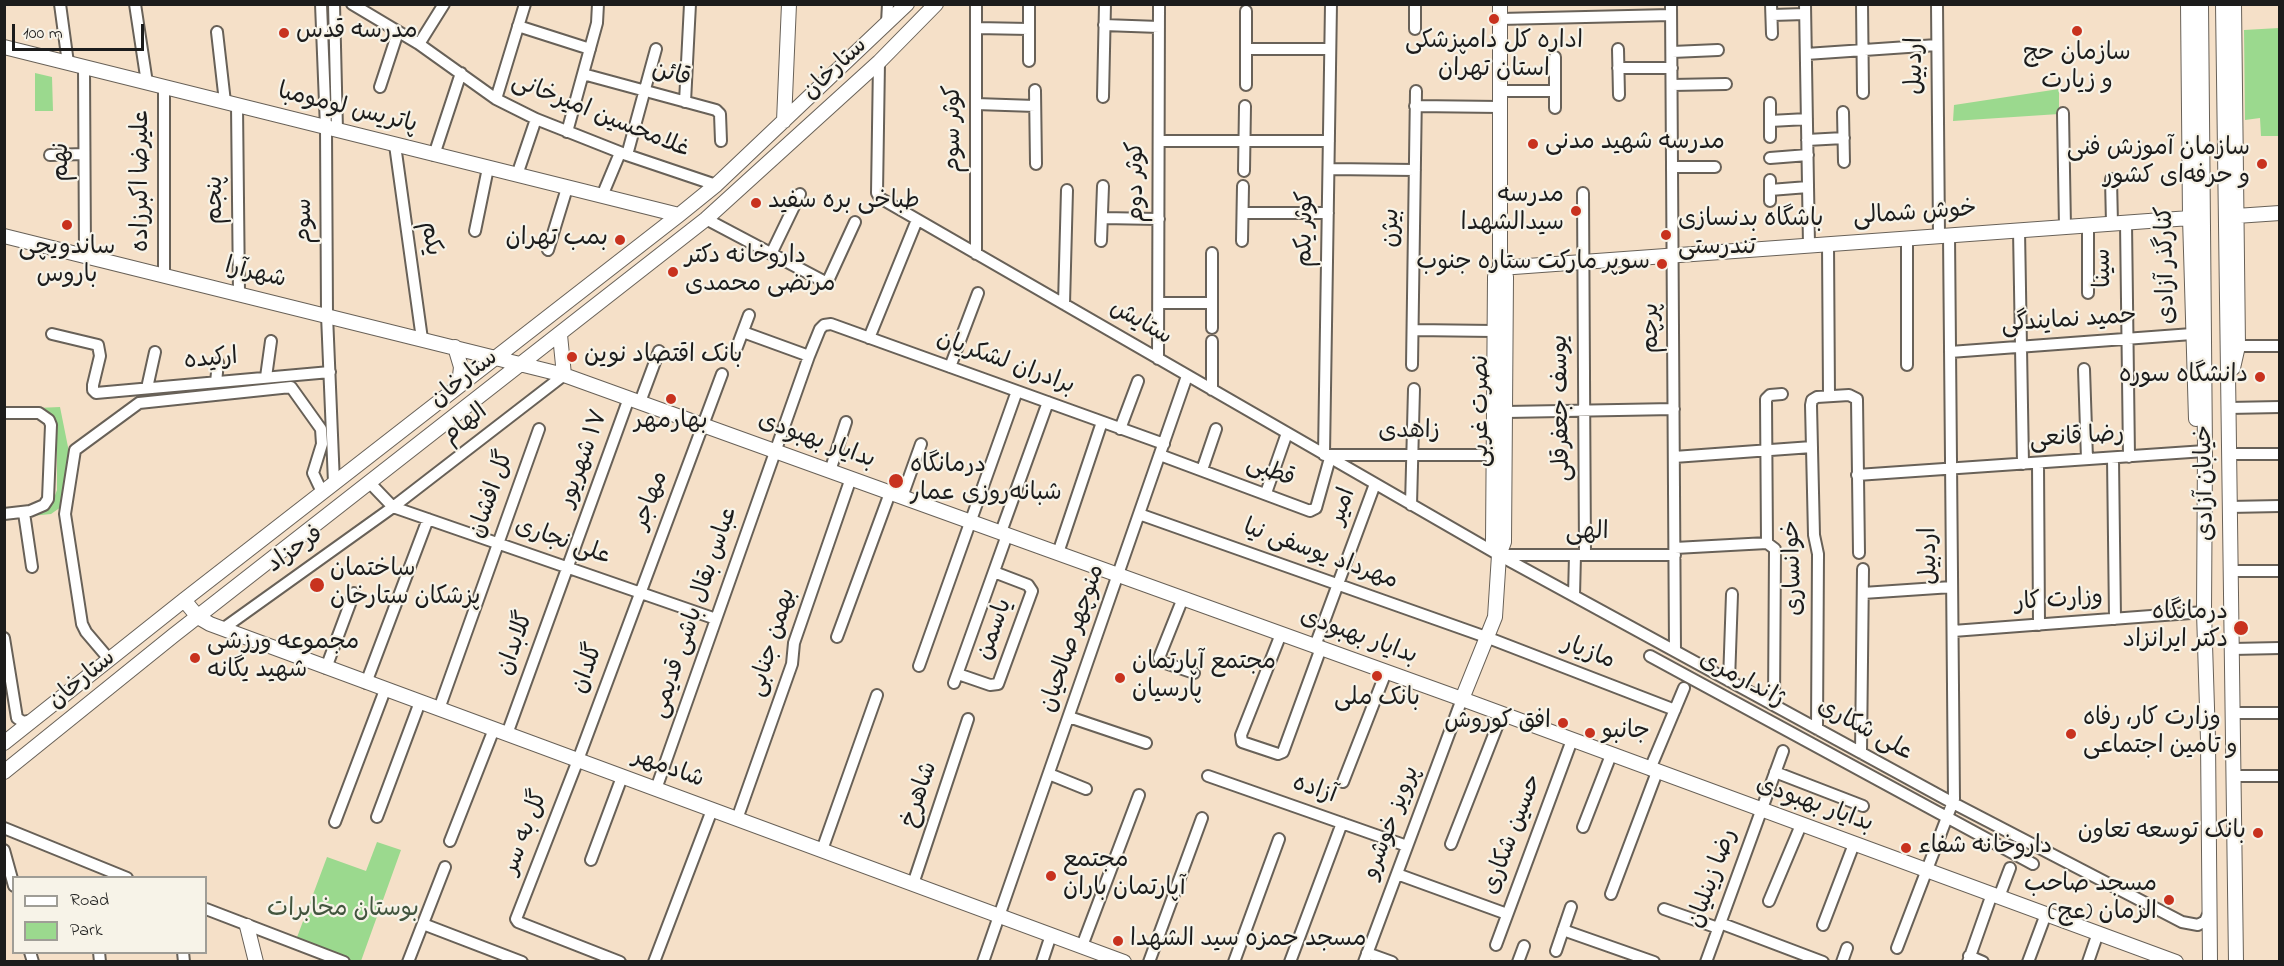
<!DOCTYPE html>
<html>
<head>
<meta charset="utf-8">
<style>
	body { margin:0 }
	#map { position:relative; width:2284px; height:966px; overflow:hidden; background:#f5e0c8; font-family:"Indie Flower",sans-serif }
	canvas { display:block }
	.frame { position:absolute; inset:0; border:6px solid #1c1c1c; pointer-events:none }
	.legend { position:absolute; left:12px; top:876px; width:195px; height:78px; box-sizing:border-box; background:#f7f3e8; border:2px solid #9f9d96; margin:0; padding:8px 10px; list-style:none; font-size:18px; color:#1c1c1c }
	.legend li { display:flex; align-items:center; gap:12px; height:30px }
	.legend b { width:30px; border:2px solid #9f9d96 }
	.scale { position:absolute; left:12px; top:24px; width:132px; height:27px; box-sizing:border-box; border:3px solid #1c1c1c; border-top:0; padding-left:8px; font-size:18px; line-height:21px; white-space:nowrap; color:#1c1c1c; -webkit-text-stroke:4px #f7f3e8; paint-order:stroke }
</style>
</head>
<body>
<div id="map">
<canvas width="2284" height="966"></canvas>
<div class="frame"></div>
<ul class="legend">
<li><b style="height:8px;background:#fff"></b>Road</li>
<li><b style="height:16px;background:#9bd98e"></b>Park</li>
</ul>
<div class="scale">100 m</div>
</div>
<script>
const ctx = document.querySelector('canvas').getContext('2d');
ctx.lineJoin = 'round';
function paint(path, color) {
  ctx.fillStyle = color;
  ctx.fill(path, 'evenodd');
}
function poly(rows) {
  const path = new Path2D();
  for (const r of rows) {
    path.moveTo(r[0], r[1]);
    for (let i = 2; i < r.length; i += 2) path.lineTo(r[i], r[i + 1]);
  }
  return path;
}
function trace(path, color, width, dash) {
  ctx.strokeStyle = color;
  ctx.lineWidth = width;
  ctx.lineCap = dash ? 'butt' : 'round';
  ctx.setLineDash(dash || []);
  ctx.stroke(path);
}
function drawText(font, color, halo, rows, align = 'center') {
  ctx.font = font + ' "Indie Flower","Playpen Sans Arabic",sans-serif';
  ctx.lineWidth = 4.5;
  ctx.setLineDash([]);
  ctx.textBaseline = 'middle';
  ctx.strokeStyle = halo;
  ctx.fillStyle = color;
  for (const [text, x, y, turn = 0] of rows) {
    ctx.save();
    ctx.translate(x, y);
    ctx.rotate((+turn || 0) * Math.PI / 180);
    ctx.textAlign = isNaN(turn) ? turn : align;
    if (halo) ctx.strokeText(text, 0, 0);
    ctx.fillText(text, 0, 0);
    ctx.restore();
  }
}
paint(poly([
	[2279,28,2279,136,2261,136,2260,118,2245,120,2244,30],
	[35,73,52,77,53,111,35,111],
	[2059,89,2059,114,1953,121,1954,105],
	[60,407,70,457,61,507,51,514,31,516,32,513,51,506,57,490,57,443,51,416,37,408],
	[377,842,401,850,361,961,351,961,296,940,327,857,366,871]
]), '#9bd98e');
const minor = poly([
	[60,4,68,63],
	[135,4,147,83],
	[321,4,326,128,327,315,334,483],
	[334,4,337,130],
	[352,4,419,44,496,99,536,119,627,155,716,185],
	[976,4,976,254],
	[1331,4,1324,455,1494,455],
	[1671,4,1675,651],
	[1771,4,1772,34],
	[1805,4,1809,245],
	[1862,4,1863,93],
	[1937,4,1939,236],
	[1772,15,1805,14],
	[1500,19,1671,15],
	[887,23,888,4],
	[1104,25,1159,27],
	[518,26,590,49],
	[976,28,1029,29],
	[1415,29,1415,4],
	[217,32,225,102],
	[419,44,444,4],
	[1246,49,1330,49],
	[1618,49,1619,95],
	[1672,52,1718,50],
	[1806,54,1937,45],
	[1029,61,1029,4],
	[879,62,877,193,880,198,1499,555,1953,803,2182,922,2198,925,2205,921,2209,913],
	[84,67,85,256],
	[1618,68,1672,68],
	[583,74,716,110,720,114,721,141],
	[1246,85,1246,11],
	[1672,85,1726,84],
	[164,87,164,275],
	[380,87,398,32],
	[1035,90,1036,164],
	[1500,91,1555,91],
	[1103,97,1105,4],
	[496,99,525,4],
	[685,102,690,4],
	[976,104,1035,106],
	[237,105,239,294],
	[1415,106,1500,107],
	[1555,108,1555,57],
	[1843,112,1844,162],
	[2063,113,2065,227],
	[1770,121,1807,119],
	[567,132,597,23,598,4],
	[1770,137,1770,103],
	[1807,140,1844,138],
	[1159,141,1329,141],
	[395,145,422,339],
	[50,155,84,154],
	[434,155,461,73],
	[627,155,656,49],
	[1770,158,1808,155],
	[1672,167,1715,167],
	[1329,169,1415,170],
	[1244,171,1245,106],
	[517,175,536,119],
	[2111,179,2112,224],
	[1770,180,1770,201],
	[1770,190,1808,187],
	[1583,193,1585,555],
	[602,196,620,153],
	[1243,213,1328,213],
	[1102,218,1159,219],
	[706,219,827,283,855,222],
	[2126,223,2129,457],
	[2088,225,2088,293],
	[2019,230,2023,464],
	[475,231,488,168],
	[1907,238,1907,365],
	[1101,241,1103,186],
	[1242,241,1243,186],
	[1828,244,1829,396],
	[548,250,567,188],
	[771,254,800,194],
	[1159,303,1212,303],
	[1064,304,1067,190],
	[1212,328,1212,253],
	[1413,330,1494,331],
	[743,332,809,356],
	[52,334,98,345,100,356,93,385,93,390,96,393,330,372],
	[869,338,917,220],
	[2238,346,2280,346],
	[737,347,749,315],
	[1950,352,2192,334],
	[1158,359,1159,4],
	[1412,365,1416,91],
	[950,367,978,293],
	[2084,369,2087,459],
	[266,377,271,341],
	[216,382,218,363],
	[147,388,155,352],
	[1212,390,1212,341],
	[640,402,659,351],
	[2228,408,2280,407],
	[1506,412,1674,409],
	[4,413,39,413,49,420,51,425,48,499,44,505,30,511,4,514],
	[1120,429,1138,381],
	[2229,454,2280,454],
	[1160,455,1310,511,1316,508,1330,458],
	[1674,457,1812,447],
	[2113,458,2115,619],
	[2038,463,2039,625],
	[1202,470,1216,429],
	[830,471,846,422],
	[1857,475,2205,451],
	[369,482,393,507,716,619],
	[1266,493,1287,433],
	[902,497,921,444],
	[1411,505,1414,389],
	[2229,507,2280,506],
	[24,513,32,567],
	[1139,514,1486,637,1675,710],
	[1001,532,1048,402],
	[1767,543,1775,549,1774,705],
	[1767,543,1766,399,1770,395,1782,394],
	[1675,548,1767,543],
	[1058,553,1102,422],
	[1502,555,1675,555],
	[2231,571,2280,571],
	[1863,593,1952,587],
	[1574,596,1575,555],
	[1183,598,1159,658,1162,662,1194,673],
	[224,628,393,507,564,375],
	[1953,631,2204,612],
	[1281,634,1241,735,1242,742,1278,754,1283,752,1321,648],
	[837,637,890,493],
	[4,638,17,718,23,722,33,720],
	[1315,646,1375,484],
	[2232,649,2280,648],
	[1650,656,2033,864],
	[109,659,86,632,82,624,65,514,75,450,139,403,291,387,321,429,322,444,313,473,322,492],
	[919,666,1017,391],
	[326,668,354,593],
	[958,674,990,685,998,684,1032,591,1028,585,994,572],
	[1729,681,1732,594],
	[366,683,428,519],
	[954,683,1007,535],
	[439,709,539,429],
	[2233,713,2280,713],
	[1069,717,1146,743],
	[1817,729,1818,554,1814,535,1811,405,1812,400,1817,397,1849,395,1857,399,1859,553],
	[507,734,629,398],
	[1861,753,1863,569],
	[1650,769,1684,688],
	[1775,772,1863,806],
	[1049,774,1086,789],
	[1208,776,1407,846],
	[2234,776,2280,776],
	[1343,782,1386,672],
	[656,789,809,356,820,329,824,325,831,324,1164,444],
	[377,817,420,702],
	[737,819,792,664,794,643,851,478],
	[335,822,385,690],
	[1583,827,1611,755],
	[4,828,127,878],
	[450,841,494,729],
	[1451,844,1502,714],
	[4,850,14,886],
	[822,850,877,695],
	[591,860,622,777],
	[1397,874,1507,914],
	[913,884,968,719],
	[1611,894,1657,772],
	[1999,897,2010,868],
	[1769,901,1801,825],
	[206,909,344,962],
	[1664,909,1718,928],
	[1720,923,1823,962],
	[423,924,522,962],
	[1823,925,1854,844],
	[1563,930,1654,962],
	[1496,945,1572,740],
	[1082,946,1139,795],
	[1897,948,1954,799,1949,235],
	[1556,951,1571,907],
	[30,952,33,962],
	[99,952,100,962],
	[183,952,184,962],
	[1367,953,1392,962],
	[1969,956,1983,962],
	[408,962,445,867],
	[620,962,518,922,516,919,578,760,722,374],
	[654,962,712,810],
	[983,962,1187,376],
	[1042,962,1051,935],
	[1149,962,1202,818],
	[1234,962,1279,839],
	[1290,962,1342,823],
	[1364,962,1462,699],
	[1518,962,1524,946],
	[1706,962,1783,751],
	[1842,962,1847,948],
	[1968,962,1992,894],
	[2028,962,2046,914],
	[2088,962,2098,933]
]);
const major = poly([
	[2188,4,2190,218,2196,419],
	[2201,4,2205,451,2204,612,2208,740,2210,962],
	[2223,4,2236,962],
	[4,47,679,215],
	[784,121,789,4],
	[2236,216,2280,213],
	[4,236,564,375,1462,699,2176,962],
	[1500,268,2190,218],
	[560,335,564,375],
	[455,347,461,367,459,385],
	[2233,368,2238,346,2234,4],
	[1499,555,1493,542,1495,277,1500,268,1500,4],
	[184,600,198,617,210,624,1124,962],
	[1462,699,1495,617,1499,555,1504,542,1506,277,1500,268],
	[4,743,184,600,679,215,716,185,907,4],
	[4,772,174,635,706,219,879,62,936,4],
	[247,926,256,962]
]);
trace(minor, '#686158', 14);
trace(major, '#686158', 16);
trace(minor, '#fff', 10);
trace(major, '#fff', 14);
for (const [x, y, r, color] of [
	[1494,19,6,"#c8321e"],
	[2077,31,6,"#c8321e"],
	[284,33,6,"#c8321e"],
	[1533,144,6,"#c8321e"],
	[2262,164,6,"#c8321e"],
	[756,203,6,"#c8321e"],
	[1576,211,6,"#c8321e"],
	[67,225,6,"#c8321e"],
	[1666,235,6,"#c8321e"],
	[620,240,6,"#c8321e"],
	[1662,264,6,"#c8321e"],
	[673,272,6,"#c8321e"],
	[572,357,6,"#c8321e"],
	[2260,377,6,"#c8321e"],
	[671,399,6,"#c8321e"],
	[896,481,8,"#c8321e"],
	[317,585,8,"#c8321e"],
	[2241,628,8,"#c8321e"],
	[195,658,6,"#c8321e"],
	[1377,676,6,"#c8321e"],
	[1120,678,6,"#c8321e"],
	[1563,723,6,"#c8321e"],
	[1590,733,6,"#c8321e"],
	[2071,734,6,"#c8321e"],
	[2258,833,6,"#c8321e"],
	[1906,848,6,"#c8321e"],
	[1051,876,6,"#c8321e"],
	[2169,900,6,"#c8321e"],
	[1118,941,6,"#c8321e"]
]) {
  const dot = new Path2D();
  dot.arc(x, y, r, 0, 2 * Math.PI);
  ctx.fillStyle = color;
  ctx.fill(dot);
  trace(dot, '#f7f3e8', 2);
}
drawText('24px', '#1c1c1c', '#f7f3e8', [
	["مدرسه قدس",296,33],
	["اداره کل دامپزشکی",1494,43,"center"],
	["استان تهران",1494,71,"center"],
	["سازمان حج",2077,55,"center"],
	["و زیارت",2077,83,"center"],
	["مدرسه شهید مدنی",1545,144],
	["سازمان آموزش فنی",2250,150,"right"],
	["و حرفه‌ای کشور",2250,178,"right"],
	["مدرسه",1564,197,"right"],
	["سیدالشهدا",1564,225,"right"],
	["طباخی بره سفید",768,203],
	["باشگاه بدنسازی",1678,221],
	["تندرستی",1678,249],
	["بمب تهران",608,240,"right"],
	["ساندویچی",67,249,"center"],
	["باروس",67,277,"center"],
	["داروخانه دکتر",685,258],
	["مرتضی محمدی",685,286],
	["سوپر مارکت ستاره جنوب",1650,264,"right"],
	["بانک اقتصاد نوین",584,357],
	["دانشگاه سوره",2248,377,"right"],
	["بهارمهر",671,423,"center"],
	["درمانگاه",910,467],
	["شبانه‌روزی عمار",910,495],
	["ساختمان",330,571],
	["پزشکان ستارخان",330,599],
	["درمانگاه",2228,614,"right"],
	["دکتر ایرانزاد",2228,642,"right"],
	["مجموعه ورزشی",207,644],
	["شهید یگانه",207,672],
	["مجتمع آپارتمان",1132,664],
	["پارسیان",1132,692],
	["بانک ملی",1377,700,"center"],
	["وزارت کار، رفاه",2083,720],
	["و تامین اجتماعی",2083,748],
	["افق کوروش",1551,723,"right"],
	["جانبو",1602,733],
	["بانک توسعه تعاون",2246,833,"right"],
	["داروخانه شفاء",1918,848],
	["مجتمع",1063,862],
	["آپارتمان باران",1063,890],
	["مسجد صاحب",2157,886,"right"],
	["الزمان (عج)",2157,914,"right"],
	["مسجد حمزه سید الشهدا",1130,941]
], 'left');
drawText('24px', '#1c1c1c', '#f7f3e8', [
	["اردبیل",1917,66,-90],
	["ستارخان",836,70,-43],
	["قائن",671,76,15],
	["پاتریس لومومبا",347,110,14],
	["غلامحسین امیرخانی",600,117,22],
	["کوثر سوم",955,129,-90],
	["نهم",63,162,-90],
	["علیرضا اکبرزاده",143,181,-90],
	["کوثر دوم",1138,182,-90],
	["پنجم",217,200,-90],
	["خوش شمالی",1915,215,-4],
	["سوم",306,221,-90],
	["بیژن",1393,228,-89],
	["کوثر یکم",1307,229,-89],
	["یکم",429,239,82],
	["کنارگذر آزادی",2168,265,-91],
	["سینا",2105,268,-91],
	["شهرآرا",255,275,14],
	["حمید نمایندگی",2069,322,-4],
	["ستایش",1140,324,30],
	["پرچم",1653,328,-90],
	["ارکیده",211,361,-5],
	["برادران لشکریان",1005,364,20],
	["ستارخان",465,380,-38],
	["یوسف جعفرقلی",1563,408,-91],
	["نصرت غربی",1483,411,-90],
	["الهام",466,425,-38],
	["زاهدی",1409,433],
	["رضا قانعی",2077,439,-4],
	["بدایار بهبودی",816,442,20],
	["١٧ شهریور",585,459,-70],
	["قطبی",1270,473,21],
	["خیابان آزادی",2207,483,-91],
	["گل افشان",493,495,-70],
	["مهاجر",652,501,-69],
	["امیر",1344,507,-70],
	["الهی",1587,534],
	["علی نجاری",562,543,19],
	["فرحزاد",296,551,-35],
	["مهرداد یوسفی نیا",1320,556,20],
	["اردبیل",1931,556,-91],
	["خوانساری",1795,568,-92],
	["وزارت کار",2059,602,-4],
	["عباس بقال باشی قدیمی",696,613,-71],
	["یاسمن",996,630,-70],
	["بدایار بهبودی",1358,638,20],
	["منوچهر صالحیان",1074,639,-71],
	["بهمن جنابی",774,643,-73],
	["گلابدان",517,644,-70],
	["مازیار",1588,654,21],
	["گلدان",589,669,-70],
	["ستارخان",83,681,-39],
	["ژاندارمری",1741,681,28],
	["علی شکاری",1864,731,29],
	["شادمهر",668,770,20],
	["آزاده",1314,791,19],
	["شاهرخ",921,795,-71],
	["بدایار بهبودی",1814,806,20],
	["پرویز خوشرو",1393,823,-69],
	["گل به سر",527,833,-69],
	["حسین شکاری",1514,835,-69],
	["رضا زینلیان",1714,879,-70]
]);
drawText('24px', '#42553e', '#f7f3e8', [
	["بوستان مخابرات",343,911]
]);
</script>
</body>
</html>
